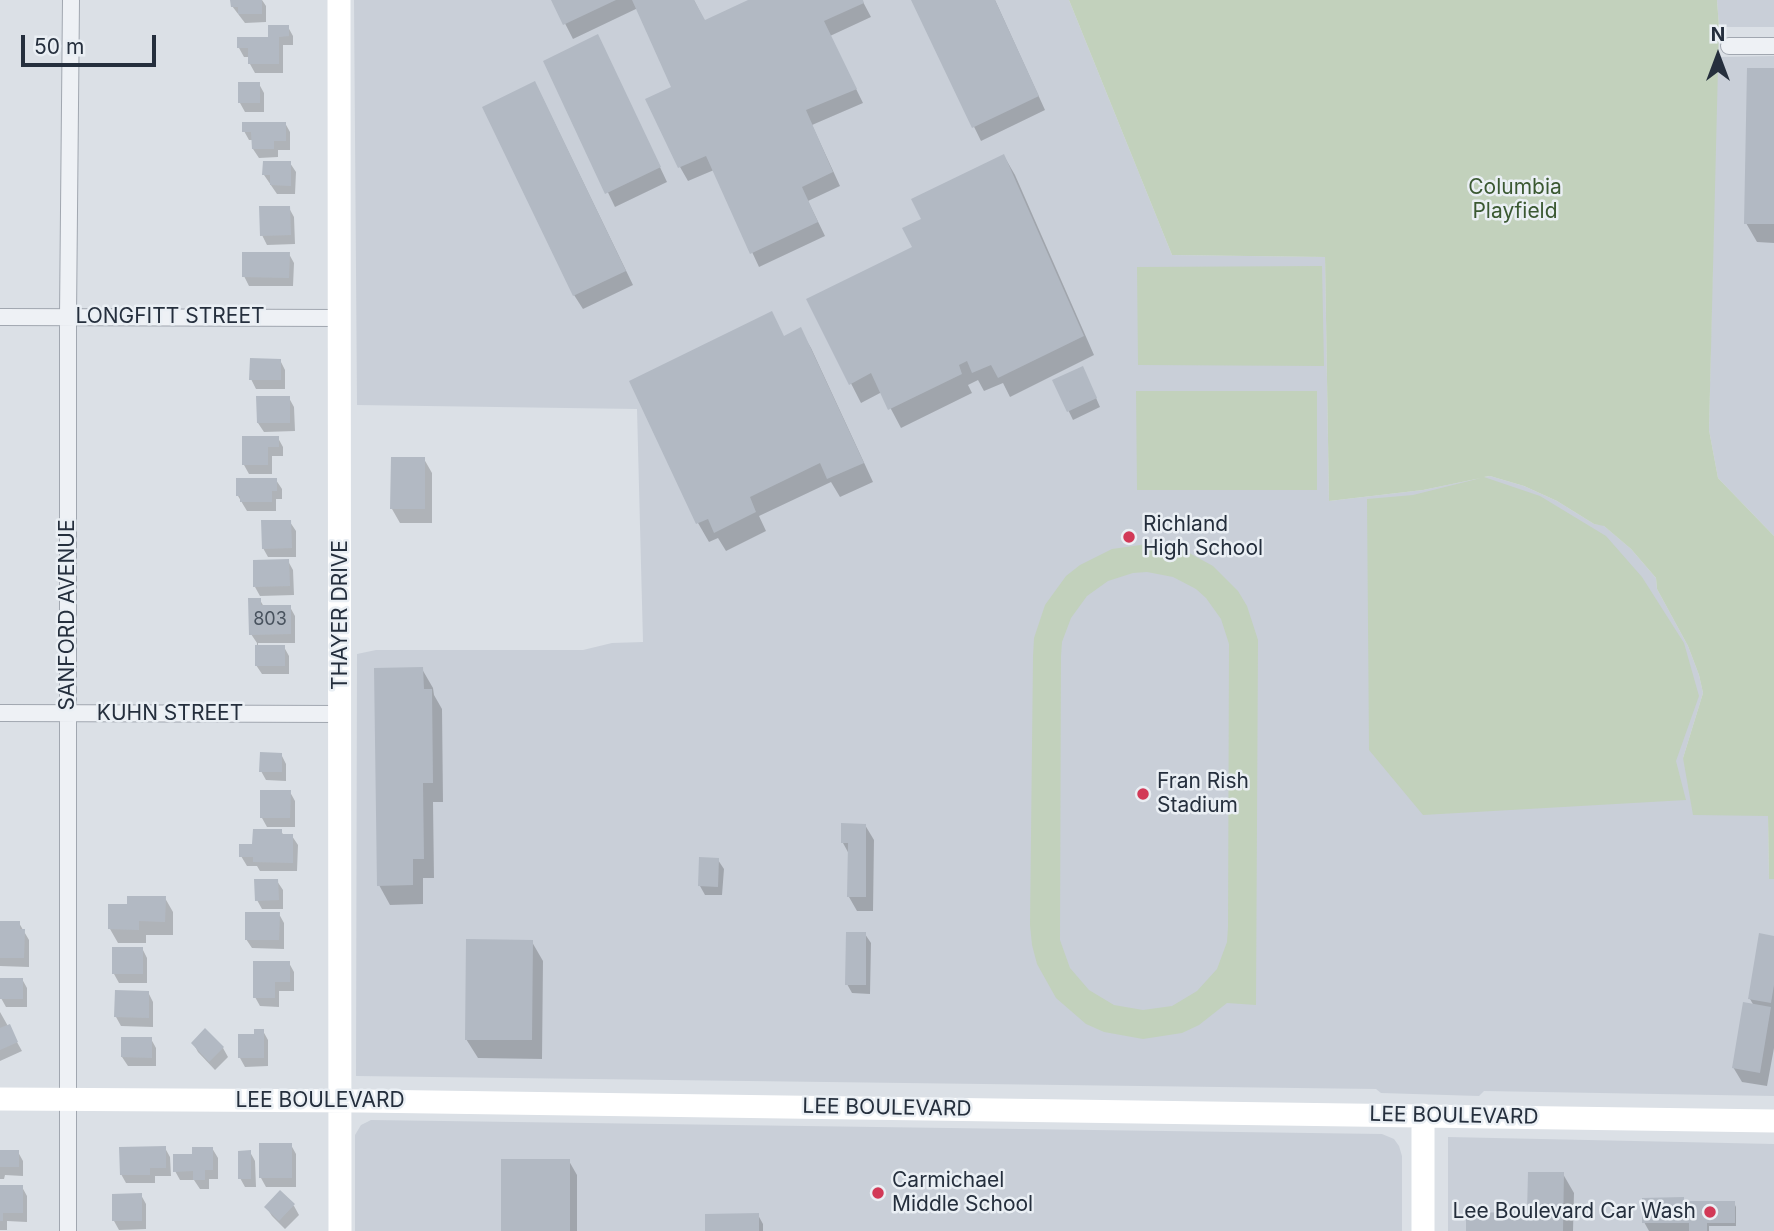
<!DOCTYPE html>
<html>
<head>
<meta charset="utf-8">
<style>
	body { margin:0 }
	#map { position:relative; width:1774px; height:1231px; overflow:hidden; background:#dbe0e6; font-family:Inter,sans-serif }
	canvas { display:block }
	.north { position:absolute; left:1683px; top:21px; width:70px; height:70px; -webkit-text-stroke:5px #eaeff4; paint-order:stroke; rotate:0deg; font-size:19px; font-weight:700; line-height:28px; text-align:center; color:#252f3d }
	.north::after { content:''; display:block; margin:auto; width:24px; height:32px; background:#252f3d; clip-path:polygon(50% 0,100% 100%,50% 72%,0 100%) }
	.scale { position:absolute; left:21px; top:35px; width:135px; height:32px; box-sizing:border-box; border:4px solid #252f3d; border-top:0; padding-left:9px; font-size:21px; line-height:24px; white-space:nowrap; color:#252f3d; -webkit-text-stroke:5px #eaeff4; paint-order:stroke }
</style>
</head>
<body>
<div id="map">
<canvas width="1774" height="1231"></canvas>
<div class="north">N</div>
<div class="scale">50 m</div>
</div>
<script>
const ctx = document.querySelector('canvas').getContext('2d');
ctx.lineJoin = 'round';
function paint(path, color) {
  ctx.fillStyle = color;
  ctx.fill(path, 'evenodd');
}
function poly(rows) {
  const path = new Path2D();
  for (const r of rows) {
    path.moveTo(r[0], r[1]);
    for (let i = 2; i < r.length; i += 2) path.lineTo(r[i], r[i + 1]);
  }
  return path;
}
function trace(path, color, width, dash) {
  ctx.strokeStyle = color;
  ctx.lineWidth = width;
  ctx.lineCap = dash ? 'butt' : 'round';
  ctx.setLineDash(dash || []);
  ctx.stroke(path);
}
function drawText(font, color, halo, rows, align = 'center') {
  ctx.font = font + ' Inter,sans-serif';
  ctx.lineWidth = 5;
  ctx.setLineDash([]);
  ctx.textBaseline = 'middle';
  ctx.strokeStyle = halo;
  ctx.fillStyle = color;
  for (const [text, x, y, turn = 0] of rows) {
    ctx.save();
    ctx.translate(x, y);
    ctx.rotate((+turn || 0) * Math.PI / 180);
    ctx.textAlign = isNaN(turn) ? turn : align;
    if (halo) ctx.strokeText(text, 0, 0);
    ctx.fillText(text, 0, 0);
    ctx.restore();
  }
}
paint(poly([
	[354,0,1069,0,1172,255,1325,257,1329,501,1423,490,1490,476,1524,486,1557,501,1594,524,1603,525,1631,549,1656,578,1657,589,1688,646,1699,675,1703,693,1683,758,1768,816,1769,879,1774,879,1774,1096,1484,1091,1479,1096,1381,1093,1376,1089,356,1076,357,654,376,650,583,650,612,643,643,642,637,409,357,405],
	[1717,0,1774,0,1774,27,1719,27],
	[1774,56,1774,536,1718,478,1709,430,1717,57],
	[371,1120,1382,1134,1394,1139,1399,1146,1402,1156,1402,1231,355,1231,355,1135,361,1125],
	[1448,1137,1774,1144,1774,1231,1448,1231]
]), '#c9cfd8');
paint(poly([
	[1069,0,1717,0,1719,27,1709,430,1718,478,1774,536,1774,879,1769,879,1768,816,1693,815,1683,758,1703,693,1699,675,1688,646,1657,589,1656,578,1631,549,1604,526,1594,524,1557,501,1524,486,1490,476,1484,477,1540,496,1606,536,1642,577,1684,643,1699,696,1676,761,1686,800,1423,815,1369,750,1367,499,1413,495,1481,478,1423,490,1329,501,1325,257,1172,255],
	[1322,266,1324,366,1138,365,1137,267],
	[1136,391,1317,391,1317,490,1137,490],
	[1147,544,1182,549,1213,566,1238,591,1247,606,1258,640,1256,1005,1227,1003,1199,1025,1182,1033,1143,1039,1104,1032,1086,1024,1056,998,1037,964,1032,945,1030,925,1033,656,1034,638,1045,605,1066,576,1080,565,1112,549],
	[1147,572,1173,577,1196,589,1206,598,1221,619,1229,644,1228,927,1227,942,1217,969,1197,991,1172,1006,1143,1010,1114,1005,1089,990,1070,968,1060,940,1061,656,1062,642,1071,618,1087,596,1108,581,1133,573]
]), '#c2d1bc');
paint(poly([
	[232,0,262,0,266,6,266,22,245,23,232,6],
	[553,0,694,0,705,22,753,0,862,0,871,17,830,36,863,103,812,125,840,186,808,201,825,236,759,267,714,170,688,181,680,167,674,87,638,8,573,39],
	[912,0,995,0,1045,110,981,141],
	[288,27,293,36,293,45,283,45,283,73,255,73,250,64,250,57,244,57,239,48,270,38],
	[605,51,667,182,615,207,545,62],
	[1774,70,1774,243,1757,242,1746,223],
	[259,84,264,93,264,112,245,112,240,103],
	[542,97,633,285,583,309,574,295],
	[285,123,290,132,290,150,278,150,278,157,259,158,253,149,253,140,249,140,244,131],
	[1004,156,1015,175,1094,355,1010,397,1003,383,984,391,978,380,968,385,972,393,901,428,882,392,861,403,808,299,914,248,923,220],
	[290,163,296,172,295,194,277,194,264,175],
	[289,208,294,217,295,244,267,245,262,235],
	[289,254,294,263,293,286,249,286,244,276],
	[800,330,811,348,873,482,840,497,831,482,759,516,766,531,726,551,718,538,709,542,698,523,631,381,784,337],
	[280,360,285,370,285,389,256,389,251,379],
	[1087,377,1100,407,1073,420,1054,381],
	[289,398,294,407,295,431,264,432,258,423],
	[278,438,283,447,283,456,272,456,272,474,249,474,244,465],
	[424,459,432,473,432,523,400,523,392,509],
	[276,480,282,489,282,499,276,499,276,511,247,511,238,496],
	[290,522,296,531,296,557,268,557,263,548],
	[288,561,293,570,294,595,260,596,255,587],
	[260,600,264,607,290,607,295,616,295,643,258,643,258,647,284,647,289,656,289,674,262,674,256,665,257,643,251,634],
	[422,669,433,688,434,695,442,709,443,802,433,802,434,878,423,878,423,904,390,905,379,885],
	[281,754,286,764,286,781,266,780,261,771],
	[290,792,295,801,295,827,267,827,262,818],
	[865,825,874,840,873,911,857,911,849,897,849,854,843,843],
	[281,831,284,836,292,836,298,845,297,871,260,871,257,866,247,866,241,856,254,845],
	[718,860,724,869,722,895,705,895,700,886],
	[277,881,283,890,283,909,262,909,257,900],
	[165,898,173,912,173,935,146,935,146,943,118,943,110,929],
	[279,914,284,923,284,949,252,948,246,939],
	[0,923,19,923,29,940,29,967,0,966],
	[865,934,871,943,870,994,852,993,847,984],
	[1774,938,1774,1048,1767,1086,1742,1082,1733,1067,1754,1006,1750,999],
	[532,942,543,961,542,1059,478,1058,466,1039],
	[142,948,147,958,147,983,119,983,114,974],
	[289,963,294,972,294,991,279,991,279,1007,260,1006,255,997],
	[22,979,27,988,27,1007,6,1007,1,998],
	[148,992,153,1002,153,1027,121,1026,116,1017],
	[0,1012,22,1051,0,1061],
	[263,1031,268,1040,268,1066,245,1067,240,1058,256,1036],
	[151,1039,156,1048,156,1066,128,1066,122,1057],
	[193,1043,223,1048,228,1057,215,1070,198,1052],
	[291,1145,296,1154,296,1187,266,1187,261,1178],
	[165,1148,170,1157,171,1176,155,1176,155,1183,126,1183,121,1174],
	[212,1148,218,1158,218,1179,209,1179,209,1189,200,1189,194,1180,180,1180,175,1171,194,1156],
	[0,1150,1,1152,18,1152,23,1161,23,1176,5,1175,4,1179,0,1179],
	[250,1152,255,1161,256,1187,245,1187,240,1178],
	[569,1161,577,1175,577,1231,502,1231],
	[1563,1174,1574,1193,1573,1231,1468,1231,1529,1215],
	[0,1187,22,1187,27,1196,27,1222,7,1221,7,1230,0,1230],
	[280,1193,294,1206,299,1215,285,1229,272,1216,266,1207],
	[141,1195,146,1204,146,1229,119,1230,114,1221],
	[1683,1199,1685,1203,1734,1203,1736,1207,1736,1226,1709,1226,1709,1231,1649,1231,1644,1222],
	[758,1215,763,1224,763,1231,707,1231]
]), '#0003');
paint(poly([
	[230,0,262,0,262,14,238,14,238,7,231,7],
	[551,0,616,0,563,25],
	[632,0,694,0,705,20,748,0,863,0,864,3,824,21,857,89,806,110,833,172,802,187,818,222,750,254,706,156,678,168,645,99,671,87],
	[911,0,995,0,1039,96,972,128],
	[268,25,289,25,289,36,279,37,279,64,248,64,248,48,237,48,237,37,268,37],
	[598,34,661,167,605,194,543,61],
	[1747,68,1774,68,1774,224,1744,224],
	[535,81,626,271,573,296,482,107],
	[238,82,260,82,260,103,238,103],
	[242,122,286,122,286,141,274,141,274,149,252,149,251,132,242,132],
	[1004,154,1084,336,998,378,991,365,972,373,967,361,959,365,962,374,888,410,871,373,849,385,806,299,912,247,902,228,921,219,911,199],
	[263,161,291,161,291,186,270,185,270,175,262,175],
	[259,206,290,206,291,235,260,236],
	[242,252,290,252,289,278,242,277],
	[772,311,784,336,801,327,864,463,827,479,820,463,750,497,756,512,714,533,708,519,696,524,629,381],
	[250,358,281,359,281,380,249,380],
	[1083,366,1097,398,1067,412,1052,380],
	[256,396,290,396,290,423,257,423],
	[242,436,279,436,279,447,268,447,268,465,242,465],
	[391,457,425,457,425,509,390,509],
	[236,478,277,478,277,491,272,491,272,502,240,502,240,496,236,496],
	[261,520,291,520,292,548,262,549],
	[289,559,290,586,253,587,253,560],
	[248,598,261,598,261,605,291,605,291,634,249,635],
	[255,645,285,645,285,666,255,666],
	[423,667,424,689,432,689,433,783,423,783,424,859,413,859,413,885,377,886,374,668],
	[260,752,282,753,282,772,259,772],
	[260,790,291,790,290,818,260,818],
	[841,823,866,824,866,897,847,897,848,843,841,843],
	[253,829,282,829,282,834,293,834,293,863,253,862,253,857,239,857,239,844,252,844],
	[699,857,719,858,718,887,698,886],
	[254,879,278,879,279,900,255,901],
	[127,896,166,896,165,922,139,921,139,930,108,929,108,904,127,904],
	[245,912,280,912,279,940,245,940],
	[0,921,20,921,20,929,25,929,24,958,0,958],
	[846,932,866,932,866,985,845,985],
	[1759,933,1774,936,1774,985,1771,1003,1748,999],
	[466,939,533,940,532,1040,465,1040],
	[112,947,143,947,143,974,112,974],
	[253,961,290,961,290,982,275,982,275,998,253,998],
	[0,978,23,978,23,999,0,999],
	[115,990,149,991,149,1018,114,1017],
	[1743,1002,1771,1007,1760,1073,1732,1068],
	[10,1024,18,1042,0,1050,0,1028],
	[205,1028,224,1047,209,1062,191,1043],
	[254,1029,264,1029,264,1058,238,1058,238,1034,254,1034],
	[121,1037,152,1037,152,1058,121,1057],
	[259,1143,292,1143,292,1178,259,1178],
	[166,1146,166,1168,150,1168,150,1175,120,1175,119,1147],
	[192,1147,213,1147,213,1170,205,1170,205,1180,193,1180,193,1171,173,1172,173,1154,192,1154],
	[0,1150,19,1150,19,1167,0,1167],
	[251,1150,251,1179,238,1179,238,1151],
	[501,1159,570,1159,570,1231,501,1231],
	[1528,1172,1564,1172,1563,1231,1466,1231,1466,1212,1527,1213],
	[0,1185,23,1185,23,1213,3,1213,3,1221,0,1221],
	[280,1190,295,1204,279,1221,264,1207],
	[142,1193,142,1221,112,1221,112,1194],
	[1684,1197,1684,1201,1735,1201,1735,1223,1707,1223,1707,1231,1689,1231,1689,1223,1642,1223,1642,1198],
	[759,1213,759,1231,705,1231,705,1214]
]), '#b2b9c3');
const street = poly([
	[1729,46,1774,46],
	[0,317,341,318],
	[0,713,341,714],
	[68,1231,68,316,71,0]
]);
trace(street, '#a1a7b0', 18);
trace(street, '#eef1f5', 16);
trace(poly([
	[339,0,340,1231],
	[0,1099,362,1101,1774,1121],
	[1423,1231,1423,1115]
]), '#fff', 23);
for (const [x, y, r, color] of [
	[1129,537,7,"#d23957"],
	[1143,794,7,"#d23957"],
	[878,1193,7,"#d23957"],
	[1710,1212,7,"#d23957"]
]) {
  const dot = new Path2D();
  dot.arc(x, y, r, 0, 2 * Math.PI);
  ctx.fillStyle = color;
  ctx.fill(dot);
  trace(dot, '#eaeff4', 2.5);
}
drawText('18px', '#48525e', null, [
	["803",270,620]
]);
drawText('21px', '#3b5932', '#eaeff4', [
	["Columbia",1515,188],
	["Playfield",1515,212]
]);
drawText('21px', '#252f3d', '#eaeff4', [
	["LONGFITT STREET",170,317],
	["SANFORD AVENUE",68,615,-90],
	["THAYER DRIVE",341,615,-90],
	["KUHN STREET",170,714],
	["LEE BOULEVARD",320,1101],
	["LEE BOULEVARD",887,1108,1],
	["LEE BOULEVARD",1454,1116,1]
]);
drawText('21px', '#252f3d', '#eaeff4', [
	["Richland",1143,525],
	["High School",1143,549],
	["Fran Rish",1157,782],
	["Stadium",1157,806],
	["Carmichael",892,1181],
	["Middle School",892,1205],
	["Lee Boulevard Car Wash",1696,1212,"right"]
], 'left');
</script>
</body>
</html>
